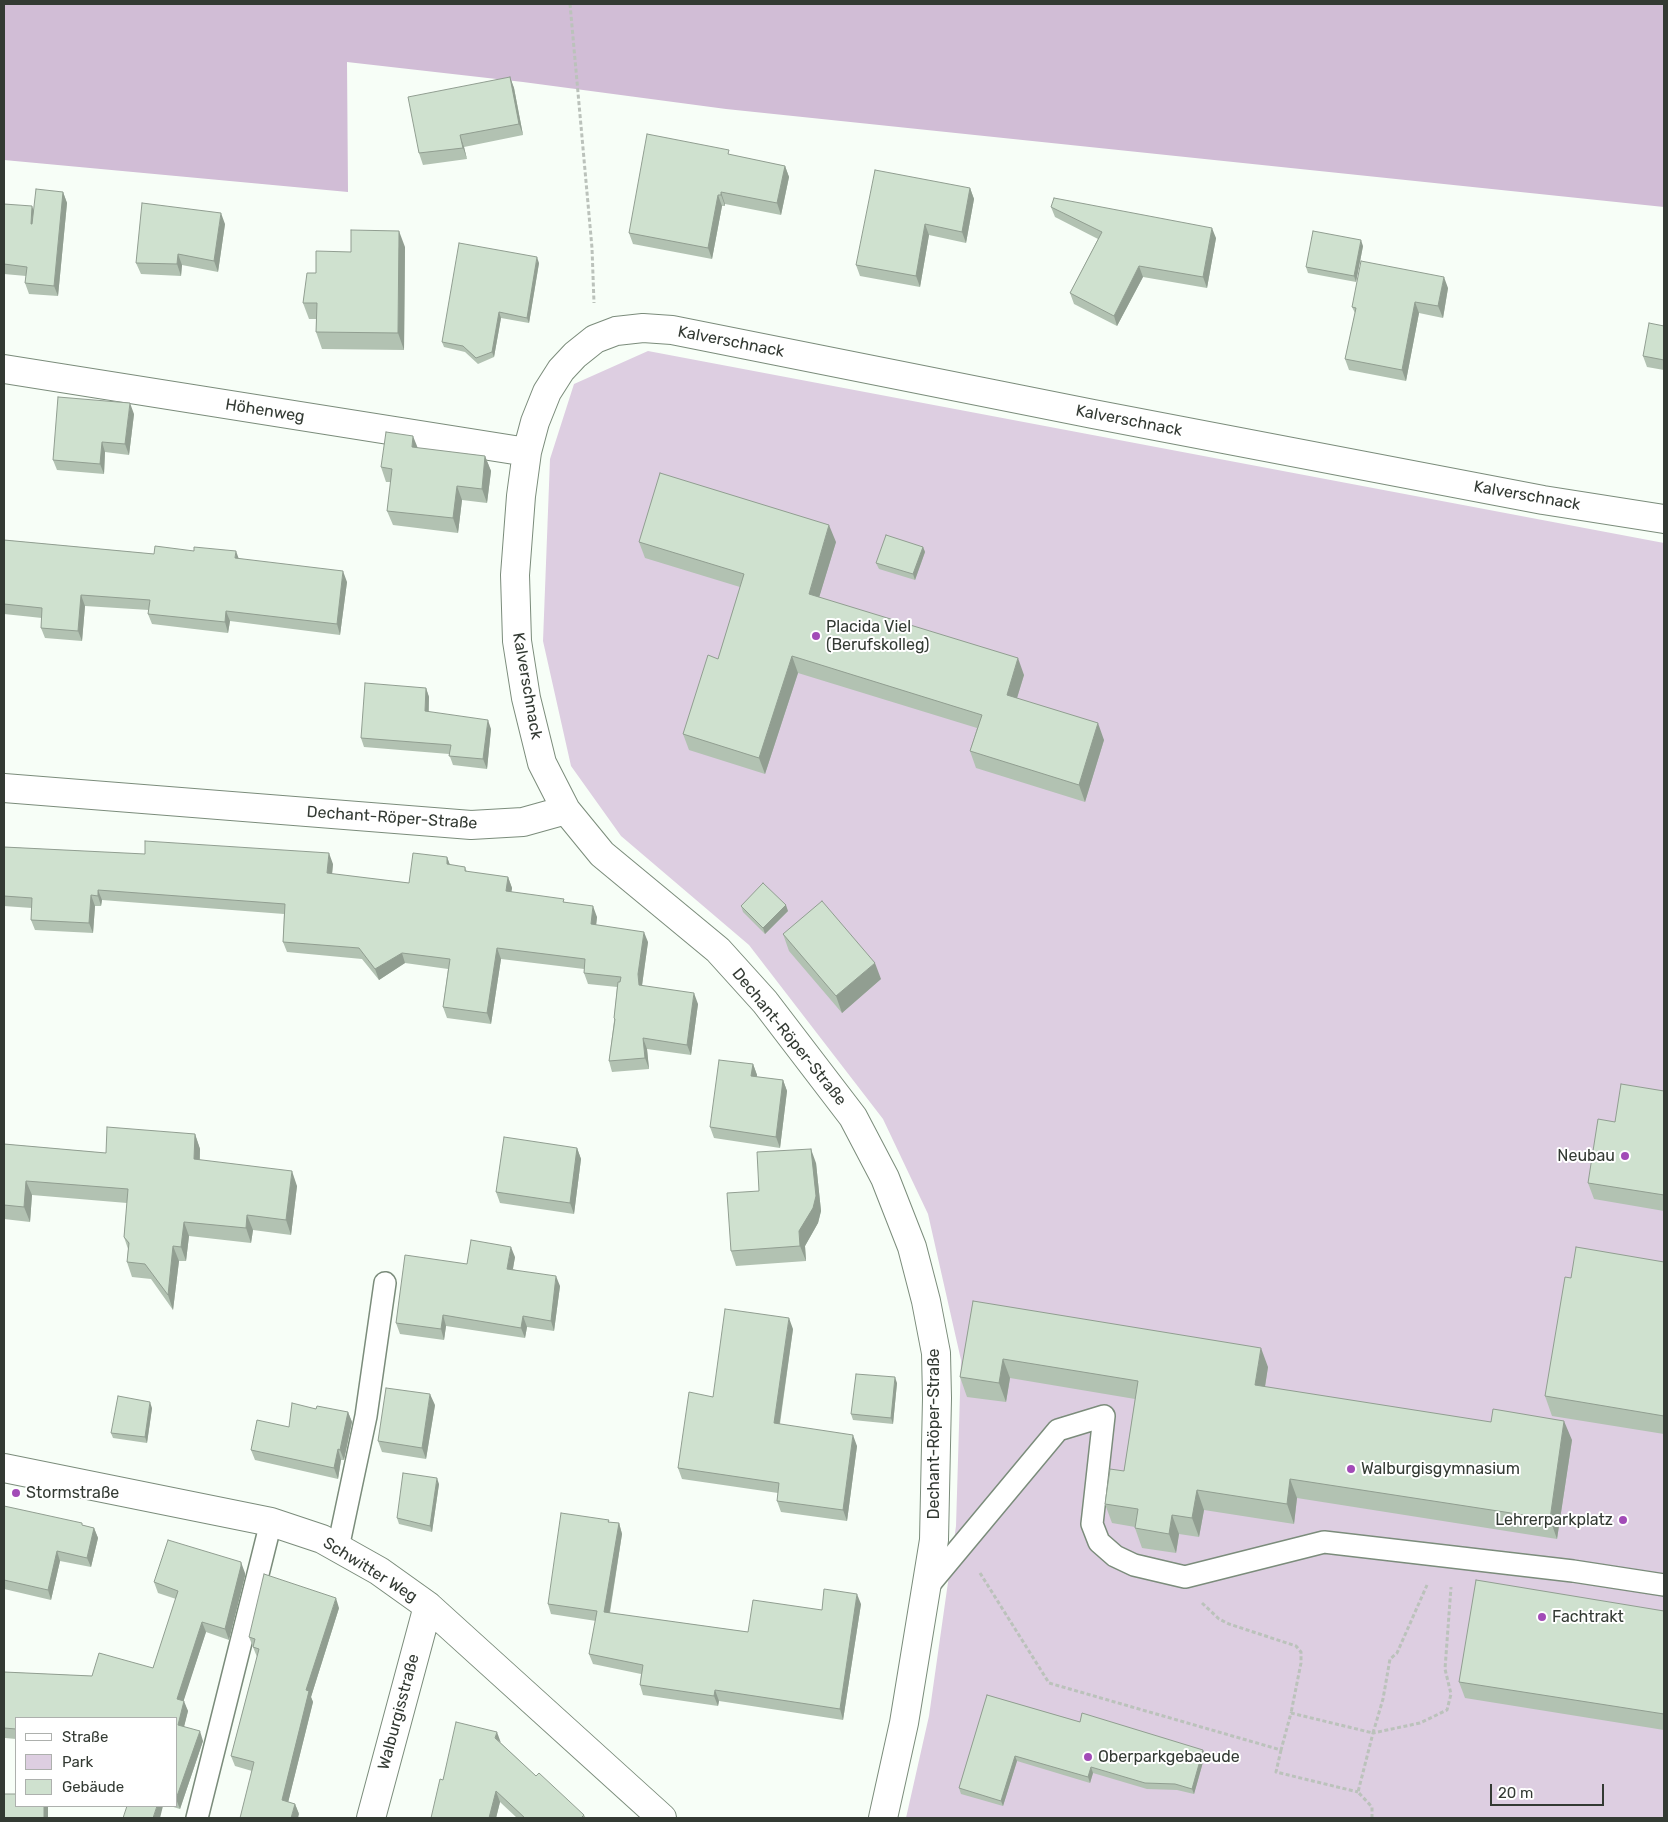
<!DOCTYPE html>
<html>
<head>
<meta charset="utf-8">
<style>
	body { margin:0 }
	#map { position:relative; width:1668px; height:1822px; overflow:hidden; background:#f7fef7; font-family:Rubik,sans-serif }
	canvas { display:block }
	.frame { position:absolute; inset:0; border:5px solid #333a33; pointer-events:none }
	.legend { position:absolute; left:15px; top:1717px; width:162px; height:90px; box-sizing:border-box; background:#fff; border:1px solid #adb0ad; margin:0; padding:6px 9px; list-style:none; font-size:15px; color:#333a33 }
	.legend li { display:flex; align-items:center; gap:10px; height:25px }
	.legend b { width:25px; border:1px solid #adb0ad }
	.scale { position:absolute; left:1490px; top:1784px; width:114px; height:22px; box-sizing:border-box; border:2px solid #333a33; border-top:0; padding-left:6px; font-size:15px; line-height:18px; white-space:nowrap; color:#333a33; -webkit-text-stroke:4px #fff; paint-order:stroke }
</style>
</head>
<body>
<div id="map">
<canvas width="1668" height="1822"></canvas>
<div class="frame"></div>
<ul class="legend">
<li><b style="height:6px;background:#fff"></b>Straße</li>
<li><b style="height:14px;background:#ddcee1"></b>Park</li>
<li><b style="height:14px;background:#cfe1cf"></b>Gebäude</li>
</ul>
<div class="scale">20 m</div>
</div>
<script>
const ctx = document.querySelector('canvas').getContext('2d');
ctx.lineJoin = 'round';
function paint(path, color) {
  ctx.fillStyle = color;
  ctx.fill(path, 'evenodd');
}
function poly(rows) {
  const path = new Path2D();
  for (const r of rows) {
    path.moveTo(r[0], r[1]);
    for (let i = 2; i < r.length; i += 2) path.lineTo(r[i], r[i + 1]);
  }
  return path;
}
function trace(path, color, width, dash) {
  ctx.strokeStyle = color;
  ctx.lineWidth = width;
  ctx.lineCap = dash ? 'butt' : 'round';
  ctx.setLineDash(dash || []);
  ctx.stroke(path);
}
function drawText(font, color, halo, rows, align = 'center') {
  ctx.font = font + ' Rubik,sans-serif';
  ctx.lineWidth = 4;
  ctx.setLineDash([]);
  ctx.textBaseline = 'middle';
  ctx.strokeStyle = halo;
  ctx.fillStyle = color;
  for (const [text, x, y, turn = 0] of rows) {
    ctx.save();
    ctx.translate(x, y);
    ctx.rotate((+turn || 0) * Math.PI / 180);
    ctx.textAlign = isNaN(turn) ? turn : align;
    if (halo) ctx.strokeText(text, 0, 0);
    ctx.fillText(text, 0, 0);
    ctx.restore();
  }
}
paint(poly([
	[648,351,1664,543,1664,1818,906,1818,929,1716,956,1526,961,1360,928,1214,883,1119,749,945,621,836,571,766,543,641,550,459,574,384]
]), '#ddcee1');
paint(poly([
	[4,4,1664,4,1664,207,726,109,523,82,347,62,348,192,4,160]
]), '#d1bdd6');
const service = poly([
	[338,1548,366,1416,385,1283],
	[928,1586,1058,1430,1104,1416,1092,1524,1099,1542,1115,1556,1134,1565,1185,1577,1324,1542,1573,1571,1664,1585],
	[197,1818,271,1522]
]);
const minor = poly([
	[4,369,527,452],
	[4,788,471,825,523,822,566,810,602,854,718,950,765,1002,853,1117,885,1178,912,1247,926,1301,936,1353,937,1398,934,1540,904,1723,883,1818],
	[566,810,542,763,526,698,517,641,515,575,521,496,527,452,535,422,547,392,561,370,575,355,595,339,616,331,643,328,672,330,1093,414,1543,500,1664,519],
	[4,1468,271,1522,322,1539,379,1571,428,1606,662,1818],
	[371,1818,428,1606]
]);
trace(service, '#7b8c7b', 24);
trace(minor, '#7b8c7b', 30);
trace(poly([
	[570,4,592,248,594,303],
	[980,1573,1049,1683,1281,1750,1291,1713,1373,1733,1383,1699,1390,1659,1397,1653,1427,1585],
	[1202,1603,1219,1619,1229,1624,1296,1646,1301,1652,1301,1663,1291,1713],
	[1281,1750,1276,1772,1358,1792],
	[1372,1818,1372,1807,1358,1792,1373,1733,1420,1723,1447,1710,1451,1694,1445,1669,1451,1587]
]), '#bbc2bb', 3, [4, 2.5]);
trace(service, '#fff', 21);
trace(minor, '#fff', 28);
paint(poly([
	[510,77,514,88,523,135,464,147,467,159,423,165,419,153],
	[731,155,785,166,789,177,781,215,725,204,725,206,722,206,712,259,633,244,629,233],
	[970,188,974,199,966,243,929,235,920,287,860,276,856,265],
	[63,192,67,203,58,296,29,294,25,283,26,276,4,274,4,204,33,210],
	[1051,207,1216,238,1207,288,1143,277,1117,326,1074,304,1070,293,1098,239,1055,217],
	[225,224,218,272,182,265,181,276,141,274,136,263],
	[1363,246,1356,282,1308,273,1306,267],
	[405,247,404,350,322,349,316,332,316,319,309,319,303,303,316,273,351,252],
	[539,263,529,323,501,318,494,357,478,364,465,352,444,347,442,342],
	[1448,288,1443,318,1419,313,1406,381,1349,370,1345,359,1355,313,1352,307],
	[1664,326,1664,370,1647,367,1643,356],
	[134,414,129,455,105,452,104,474,57,470,53,460],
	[418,448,485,456,491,471,487,503,462,500,458,533,393,525,387,511,391,482,386,482,381,467],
	[4,540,154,554,239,559,347,582,340,635,230,621,228,633,152,624,148,614,149,610,85,606,82,641,45,638,41,628,42,618,4,614],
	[639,542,836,542,819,597,1024,675,1017,698,1104,740,1085,802,976,768,970,751,977,728,798,673,765,774,689,750,683,734,718,659,740,587,645,558],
	[923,547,925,552,915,580,879,569,876,563],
	[426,688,429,697,429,712,491,729,487,769,453,765,449,754,364,747,361,738],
	[4,847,333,864,332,874,409,883,447,857,450,865,465,867,467,872,508,877,512,888,511,892,565,902,597,917,596,925,648,942,642,986,698,1004,691,1055,647,1049,649,1069,612,1072,609,1061,614,1021,614,1018,617,987,588,984,584,973,584,969,501,959,491,1024,447,1018,443,1007,448,969,405,963,379,980,362,959,287,952,283,942,284,914,102,900,101,906,95,906,93,933,35,930,31,920,32,908,4,906],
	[741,906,788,911,765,934,743,912],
	[783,934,881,979,842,1013,789,951],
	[753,1064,757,1075,756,1077,783,1080,787,1091,780,1148,714,1138,710,1127],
	[1664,1091,1664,1211,1594,1199,1588,1183,1615,1122],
	[195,1134,200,1149,200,1160,297,1186,291,1235,253,1230,251,1243,189,1236,186,1261,179,1261,173,1310,151,1279,132,1277,127,1262,128,1249,124,1237,127,1203,32,1195,30,1222,4,1219,4,1144,106,1153],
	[577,1148,581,1159,574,1214,500,1203,496,1192],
	[816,1163,821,1211,818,1223,805,1246,806,1261,736,1266,731,1251,759,1191],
	[515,1257,513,1269,560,1286,554,1331,527,1327,525,1338,446,1326,444,1340,400,1334,396,1323,467,1264],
	[1664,1262,1664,1434,1552,1416,1545,1396,1571,1278],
	[973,1301,1268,1367,1265,1387,1572,1440,1557,1539,1297,1498,1294,1524,1204,1510,1199,1537,1179,1534,1176,1553,1142,1548,1135,1528,1135,1527,1112,1523,1105,1504,1124,1471,1135,1399,1010,1378,1006,1402,967,1397,960,1377],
	[793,1329,780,1424,857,1446,847,1521,781,1512,777,1501,778,1493,682,1479,678,1468,713,1397],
	[897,1383,893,1424,853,1420,851,1414],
	[435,1405,426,1459,382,1452,378,1441],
	[152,1408,147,1443,113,1438,111,1433],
	[316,1409,348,1412,352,1422,344,1460,341,1460,338,1479,255,1460,251,1450,289,1427],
	[439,1484,432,1532,399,1524,397,1518],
	[4,1506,94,1528,98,1538,91,1567,60,1561,51,1600,4,1589],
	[609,1520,609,1522,619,1523,622,1534,610,1613,748,1632,822,1610,861,1604,843,1720,719,1701,718,1706,643,1695,640,1685,641,1674,593,1664,589,1654,596,1621,551,1614,548,1604],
	[245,1573,245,1576,229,1640,206,1632,183,1701,188,1711,184,1726,203,1741,180,1809,170,1806,176,1806,176,1718,16,1718,16,1739,5,1738,4,1736,4,1672,92,1676,153,1668,176,1599,158,1593,154,1582],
	[339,1608,311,1697,313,1702,288,1802,295,1804,299,1814,252,1771,235,1766,231,1756,257,1657,249,1637],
	[1664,1611,1664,1730,1465,1698,1459,1682],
	[987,1695,1080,1722,1203,1750,1205,1755,1194,1794,1177,1790,1147,1789,1093,1773,1090,1783,1017,1761,1003,1806,961,1794,959,1788],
	[501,1743,536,1776,584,1815,586,1818,517,1818,500,1802,496,1818,431,1818,443,1780]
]), '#b2c2b2');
paint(poly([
	[510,77,514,88,523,135,519,124],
	[460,135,464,147,467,159,463,148],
	[785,166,789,177,781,215,777,203],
	[970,188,974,199,966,243,962,232],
	[63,192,67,203,58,296,54,286],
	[721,192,725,204,725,206,721,195],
	[718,195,722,206,712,259,708,248],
	[32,206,36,217,34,235,31,224],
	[221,213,225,224,218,272,214,261],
	[925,224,929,235,920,287,916,276],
	[1212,228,1216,238,1207,288,1203,277],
	[399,231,405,247,404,350,398,333],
	[1361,240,1363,246,1356,282,1354,276],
	[178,254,182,265,181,276,177,264],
	[537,257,539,263,529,323,527,318],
	[1139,266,1143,277,1117,326,1114,316],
	[1444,277,1448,288,1443,318,1438,306],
	[1415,302,1419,313,1406,381,1402,370],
	[499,312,501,318,494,357,492,352],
	[130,403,134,414,129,455,125,444],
	[413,436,419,451,412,447],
	[102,442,105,452,104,474,100,464],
	[485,456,491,471,487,503,482,489],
	[457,486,462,500,458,533,453,518],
	[829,525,836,542,815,611,809,594],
	[923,547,925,552,915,580,913,574],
	[236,551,240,562,235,558],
	[343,571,347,582,340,635,337,624],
	[81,595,85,606,82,641,78,631],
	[226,611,230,621,228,633,225,622],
	[792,656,798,673,765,774,759,758],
	[1018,658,1024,675,1013,711,1007,695],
	[426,688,429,697,428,721,425,711],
	[488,720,491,729,487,769,483,759],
	[1098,723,1104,740,1085,802,1079,785],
	[329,853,333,864,331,884,327,873],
	[447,857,451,868,447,864],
	[508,877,512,888,510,902,506,891],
	[98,890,102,900,101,906,98,896],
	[91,895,95,906,93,933,89,923],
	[786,905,788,911,765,934,763,928],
	[593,906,597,917,595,935,591,924],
	[644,932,648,942,642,985,643,996,639,985,638,974],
	[497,948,501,959,491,1024,487,1013],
	[402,953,405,963,379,980,375,969],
	[875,963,881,979,842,1013,836,996],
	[694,993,698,1004,691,1055,687,1045],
	[643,1038,647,1049,649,1069,645,1058],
	[753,1064,757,1075,755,1088,751,1076],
	[783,1080,787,1091,780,1148,776,1137],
	[195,1134,200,1149,199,1174,194,1159],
	[577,1148,581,1159,574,1214,570,1203],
	[811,1149,816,1163,821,1211,818,1223,805,1246,806,1261,800,1246,799,1231],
	[292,1171,297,1186,291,1235,286,1220],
	[26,1181,32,1195,30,1222,24,1207],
	[247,1215,253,1230,251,1243,246,1228],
	[184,1222,189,1236,186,1261,181,1247],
	[173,1246,179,1261,173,1310,168,1295],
	[511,1247,515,1257,511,1279,507,1269],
	[556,1276,560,1286,554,1331,551,1321],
	[443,1315,446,1326,444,1340,441,1329],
	[523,1316,527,1327,525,1338,521,1328],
	[789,1318,793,1329,778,1434,774,1423],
	[1261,1348,1268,1367,1262,1405,1255,1385],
	[1003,1359,1010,1378,1006,1402,999,1383],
	[895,1377,897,1383,893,1424,891,1418],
	[430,1394,435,1405,426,1459,422,1448],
	[150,1402,152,1408,147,1443,145,1437],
	[348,1412,352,1422,344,1460,340,1450],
	[1564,1421,1572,1440,1557,1539,1550,1519],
	[853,1435,857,1446,847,1521,843,1510],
	[338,1449,341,1460,338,1479,334,1468],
	[437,1478,439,1484,432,1532,430,1526],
	[1290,1479,1297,1498,1294,1524,1287,1504],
	[1197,1490,1204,1510,1199,1537,1192,1518],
	[1172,1515,1179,1534,1176,1553,1169,1534],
	[619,1523,622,1534,608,1622,604,1612],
	[94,1528,98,1538,91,1567,87,1558],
	[57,1551,60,1561,51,1600,48,1590],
	[241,1562,245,1573,245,1576,229,1640,225,1629],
	[857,1594,861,1604,843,1720,840,1709],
	[336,1598,339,1608,311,1697,313,1702,286,1811,282,1800,306,1690],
	[202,1622,206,1632,181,1709,177,1699],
	[715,1690,719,1701,718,1706,714,1696],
	[184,1701,188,1711,182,1735,178,1725],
	[200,1731,203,1741,180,1809,176,1799],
	[497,1732,501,1743,495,1738],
	[1203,1750,1205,1755,1194,1794,1192,1789],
	[1015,1756,1017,1761,1003,1806,1001,1801],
	[1091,1767,1093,1773,1090,1783,1088,1777],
	[496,1791,500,1802,496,1818,489,1818],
	[295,1804,299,1814,298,1818,291,1818],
	[44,1806,48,1806,48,1818,44,1818],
	[157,1806,163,1806,160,1818,153,1818]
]), '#919e91');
const building = poly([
	[510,77,519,124,460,135,463,148,419,153,408,97,510,77],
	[647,134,729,150,728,154,785,166,777,203,721,192,721,195,718,195,708,248,629,233,647,134],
	[875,170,970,188,962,232,925,224,916,276,856,265,875,170],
	[36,189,63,192,54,286,25,283,27,267,4,264,4,204,32,206,31,224,32,224,36,189],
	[1054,198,1212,228,1203,277,1139,266,1114,316,1070,293,1102,232,1051,207,1054,198],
	[142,203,221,213,214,261,178,254,177,264,136,263,142,203],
	[351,230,399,231,398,333,316,332,317,303,303,303,307,273,316,273,316,251,351,252,351,230],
	[1313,231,1361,240,1354,276,1306,267,1313,231],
	[459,243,537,257,527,318,499,312,492,352,476,358,463,346,442,342,459,243],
	[1361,261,1444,277,1438,306,1415,302,1402,370,1345,359,1356,308,1352,307,1361,261],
	[1649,323,1664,326,1664,360,1643,356,1649,323],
	[58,397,130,403,125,444,102,442,100,464,53,460,58,397],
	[386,432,413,436,412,447,485,456,482,489,457,486,453,518,387,511,392,469,381,467,386,432],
	[660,473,829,525,809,594,1018,658,1007,695,1098,723,1079,785,970,751,982,715,792,656,759,758,683,734,708,655,718,659,744,574,639,542,660,473],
	[886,535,923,547,913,574,876,563,886,535],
	[4,540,154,554,155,546,194,551,194,547,236,551,235,558,343,571,337,624,226,611,225,622,148,614,150,600,81,595,78,631,41,628,42,608,4,604,4,540],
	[365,683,426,688,425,711,488,720,483,759,449,756,451,745,361,738,365,683],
	[145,841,329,853,327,873,409,883,413,853,447,857,447,864,465,867,465,871,508,877,506,891,564,899,563,902,593,906,591,924,644,932,638,974,639,985,694,993,687,1045,643,1038,645,1058,609,1061,615,1019,614,1018,618,982,620,982,621,977,584,973,585,959,497,948,487,1013,443,1007,450,959,402,953,375,969,359,948,283,942,285,904,98,890,98,896,91,895,89,923,31,920,32,898,4,896,4,847,145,854,145,841],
	[763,883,786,905,763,928,741,906,763,883],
	[822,901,875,963,836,996,783,934,822,901],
	[719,1060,753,1064,751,1076,783,1080,776,1137,710,1127,719,1060],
	[1621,1084,1664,1091,1664,1195,1588,1183,1598,1119,1615,1122,1621,1084],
	[107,1127,195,1134,194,1159,292,1171,286,1220,247,1215,246,1228,184,1222,181,1247,173,1246,168,1295,145,1264,127,1262,129,1243,124,1237,128,1189,26,1181,24,1207,4,1205,4,1144,106,1153,107,1127],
	[504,1137,577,1148,570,1203,496,1192,504,1137],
	[811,1149,816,1196,813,1208,799,1231,800,1246,731,1251,727,1193,759,1191,757,1152,811,1149],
	[471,1240,511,1247,507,1269,556,1276,551,1321,523,1316,521,1328,443,1315,441,1329,396,1323,405,1255,467,1264,471,1240],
	[1576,1247,1664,1262,1664,1416,1545,1396,1565,1277,1571,1278,1576,1247],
	[973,1301,1261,1348,1255,1385,1491,1422,1493,1409,1564,1421,1550,1519,1290,1479,1287,1504,1197,1490,1192,1518,1172,1515,1169,1534,1135,1528,1138,1509,1105,1504,1110,1469,1124,1471,1138,1381,1003,1359,999,1383,960,1377,973,1301],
	[725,1309,789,1318,774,1423,853,1435,843,1510,777,1501,779,1483,678,1468,689,1392,713,1397,725,1309],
	[856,1374,895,1377,891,1418,851,1414,856,1374],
	[386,1388,430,1394,422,1448,378,1441,386,1388],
	[118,1396,150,1402,145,1437,111,1433,118,1396],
	[292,1403,316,1409,317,1406,348,1412,340,1450,338,1449,334,1468,251,1450,257,1420,289,1427,292,1403],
	[403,1473,437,1478,430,1526,397,1518,403,1473],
	[4,1506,82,1523,82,1525,94,1528,87,1558,57,1551,48,1590,4,1580,4,1506],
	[561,1513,609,1520,608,1522,619,1523,604,1612,748,1632,753,1600,822,1610,824,1589,857,1594,840,1709,715,1690,714,1696,640,1685,643,1665,589,1654,597,1611,548,1604,561,1513],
	[168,1540,241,1562,241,1566,225,1629,202,1622,177,1699,184,1701,178,1725,200,1731,176,1799,176,1718,16,1718,16,1729,4,1728,4,1672,92,1676,99,1653,153,1668,178,1591,154,1582,168,1540],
	[264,1574,336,1598,306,1690,309,1691,282,1800,295,1804,291,1818,240,1818,254,1762,231,1756,259,1649,253,1647,255,1639,249,1637,264,1574],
	[1476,1580,1664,1611,1664,1714,1459,1682,1476,1580],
	[987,1695,1080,1722,1082,1713,1203,1750,1192,1789,1175,1784,1145,1783,1091,1767,1088,1777,1015,1756,1001,1801,959,1788,987,1695],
	[456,1722,497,1732,495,1738,536,1776,539,1773,584,1815,581,1818,525,1818,496,1791,489,1818,431,1818,440,1779,443,1780,456,1722],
	[4,1794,16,1794,16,1806,44,1806,44,1818,4,1818,4,1794],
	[127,1806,157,1806,153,1818,123,1818,127,1806]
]);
paint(building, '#cfe1cf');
trace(building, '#919e91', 1);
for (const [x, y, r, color] of [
	[816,636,5,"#a24bb7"],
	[1625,1156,5,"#a24bb7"],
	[1351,1469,5,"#a24bb7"],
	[16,1493,5,"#a24bb7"],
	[1623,1520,5,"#a24bb7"],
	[1542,1617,5,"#a24bb7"],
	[1088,1757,5,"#a24bb7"]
]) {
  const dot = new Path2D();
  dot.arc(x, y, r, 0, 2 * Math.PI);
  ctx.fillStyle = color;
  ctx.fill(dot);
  trace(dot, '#fff', 2);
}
drawText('16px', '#333a33', '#fff', [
	["Kalverschnack",731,342,11],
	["Höhenweg",265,411,9],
	["Kalverschnack",1129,421,11],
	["Kalverschnack",1527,496,10],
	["Kalverschnack",527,686,80],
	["Dechant-Röper-Straße",392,818,4],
	["Dechant-Röper-Straße",789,1037,51],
	["Dechant-Röper-Straße",934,1434,-90],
	["Schwitter Weg",370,1570,32],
	["Walburgisstraße",399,1712,-75]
]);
drawText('16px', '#333a33', '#fff', [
	["Placida Viel",826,627],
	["(Berufskolleg)",826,645],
	["Neubau",1615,1156,"right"],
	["Walburgisgymnasium",1361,1469],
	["Stormstraße",26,1493],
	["Lehrerparkplatz",1613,1520,"right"],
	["Fachtrakt",1552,1617],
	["Oberparkgebaeude",1098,1757]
], 'left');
</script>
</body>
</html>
